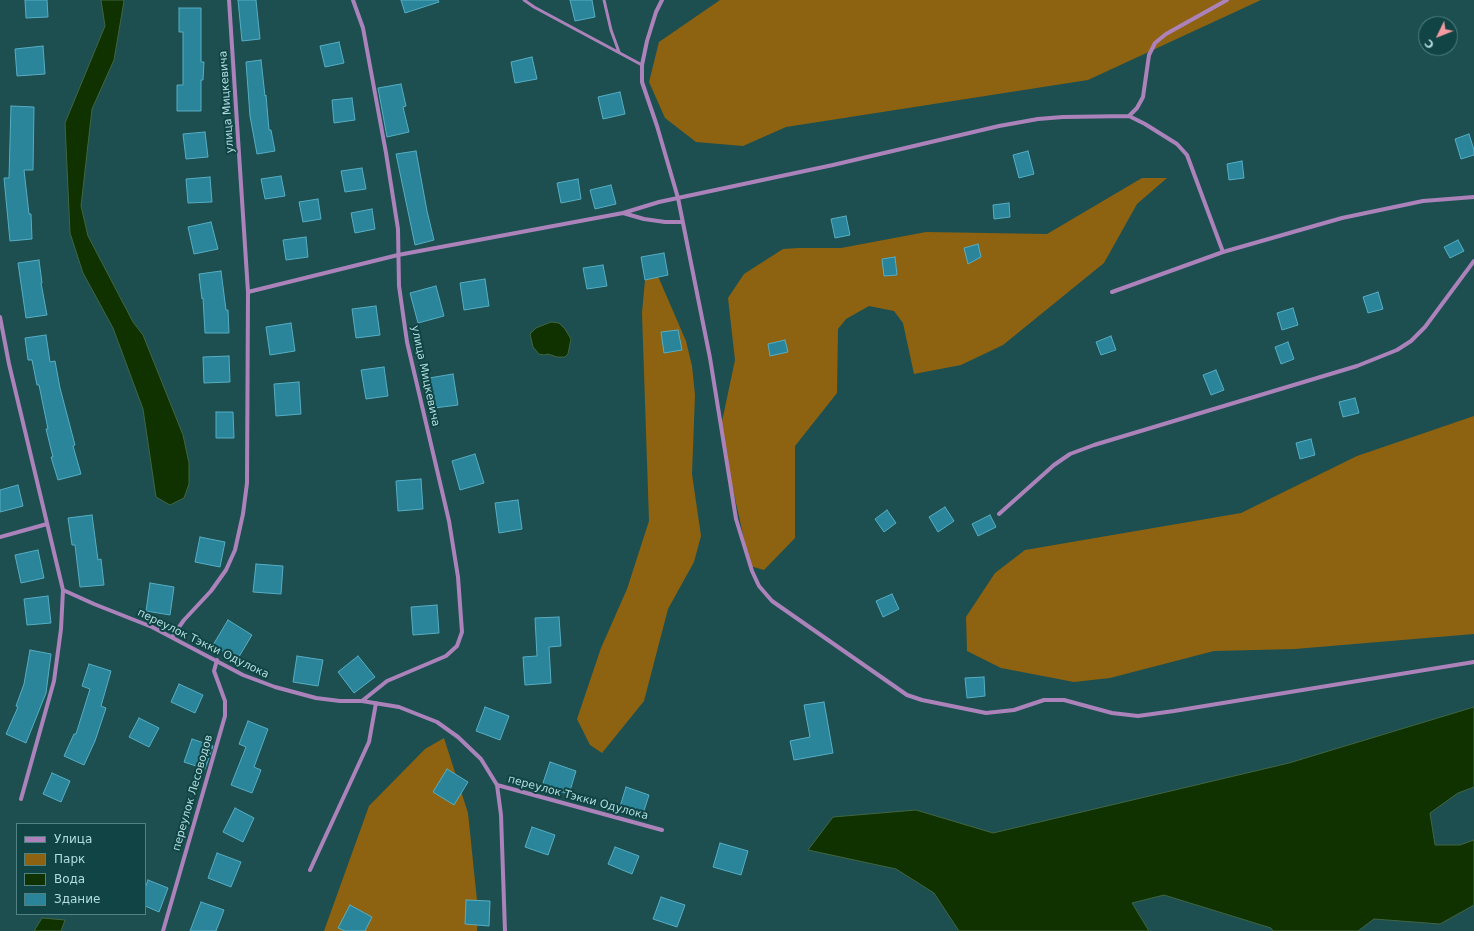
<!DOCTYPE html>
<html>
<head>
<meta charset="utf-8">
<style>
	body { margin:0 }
	#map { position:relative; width:1474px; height:931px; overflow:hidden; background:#1d4f50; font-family:"DejaVu Sans",sans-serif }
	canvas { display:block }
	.legend { position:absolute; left:16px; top:823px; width:130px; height:92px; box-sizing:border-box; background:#104445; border:1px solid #518182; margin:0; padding:5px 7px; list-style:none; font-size:12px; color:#b3ddde }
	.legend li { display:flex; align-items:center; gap:8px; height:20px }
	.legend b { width:20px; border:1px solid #518182 }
	.north { position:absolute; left:1418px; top:16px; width:40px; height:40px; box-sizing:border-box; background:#104445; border:1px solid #518182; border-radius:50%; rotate:227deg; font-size:11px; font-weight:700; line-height:16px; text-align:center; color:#b3ddde }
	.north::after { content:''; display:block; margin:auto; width:14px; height:18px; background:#f59b9f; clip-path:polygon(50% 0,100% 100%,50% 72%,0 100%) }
</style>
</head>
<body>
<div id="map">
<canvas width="1474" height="931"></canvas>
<ul class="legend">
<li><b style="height:5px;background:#ac82bb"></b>Улица</li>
<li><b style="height:11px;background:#8d6211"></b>Парк</li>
<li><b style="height:11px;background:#0f3200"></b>Вода</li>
<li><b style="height:11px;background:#2a859a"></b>Здание</li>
</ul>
<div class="north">С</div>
</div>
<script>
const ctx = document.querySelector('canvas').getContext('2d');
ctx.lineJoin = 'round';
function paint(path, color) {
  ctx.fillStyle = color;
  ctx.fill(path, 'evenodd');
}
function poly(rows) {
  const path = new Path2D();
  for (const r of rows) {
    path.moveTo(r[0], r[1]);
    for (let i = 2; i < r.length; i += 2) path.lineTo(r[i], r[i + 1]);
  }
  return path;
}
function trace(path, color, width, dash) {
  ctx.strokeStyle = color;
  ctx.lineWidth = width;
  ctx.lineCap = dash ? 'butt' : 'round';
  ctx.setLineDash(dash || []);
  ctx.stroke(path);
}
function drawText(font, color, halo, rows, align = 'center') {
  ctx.font = font + ' "DejaVu Sans",sans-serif';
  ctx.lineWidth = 4;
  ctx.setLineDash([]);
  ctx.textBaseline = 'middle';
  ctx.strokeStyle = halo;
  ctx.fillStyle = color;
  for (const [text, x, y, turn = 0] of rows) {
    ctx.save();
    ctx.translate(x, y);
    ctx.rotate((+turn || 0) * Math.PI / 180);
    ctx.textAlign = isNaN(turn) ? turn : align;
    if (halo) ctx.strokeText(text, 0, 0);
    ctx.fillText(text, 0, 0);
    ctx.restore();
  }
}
paint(poly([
	[720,0,1261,0,1088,80,786,127,743,146,696,142,665,118,649,82,659,42],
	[1142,178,1167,178,1137,204,1104,263,1003,345,961,365,914,374,903,323,894,311,869,306,846,319,838,329,837,393,795,446,795,538,764,570,750,566,720,431,735,360,728,298,744,274,783,249,798,248,841,248,926,232,1047,234],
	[654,267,686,341,692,366,695,395,692,474,701,536,694,562,668,609,644,701,602,753,590,745,577,719,601,648,627,589,649,521,642,313,645,280],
	[1474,416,1474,634,1295,649,1214,651,1110,678,1074,682,1001,668,967,651,966,617,995,573,1025,550,1241,513,1357,456],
	[444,738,468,813,478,910,477,931,324,931,369,806,425,749]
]), '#8d6211');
const water = poly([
	[101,0,123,0,124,1,114,60,92,109,81,206,88,236,133,322,143,335,183,435,189,463,189,484,184,498,170,505,156,497,143,409,113,328,83,273,70,233,65,123,105,26,101,0],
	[551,322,559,323,565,329,571,339,568,354,565,357,557,357,548,354,544,355,539,354,533,347,530,334,536,328,551,322],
	[1474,707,1474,787,1458,793,1430,813,1435,845,1460,845,1474,840,1474,905,1440,924,1374,919,1358,931,1273,931,1271,928,1164,895,1132,903,1149,931,959,931,934,893,896,869,808,850,833,817,916,810,993,833,1289,763,1474,707],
	[42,918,65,920,61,931,34,931,42,918]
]);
paint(water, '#0f3200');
trace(water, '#406543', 1);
const building = poly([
	[25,0,47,0,48,17,26,18,25,0],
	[238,0,256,0,260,39,242,41,238,0],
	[401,0,438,0,439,2,405,13,401,0],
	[570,0,592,0,595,17,575,21,570,0],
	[179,8,201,8,201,62,204,62,203,80,201,80,201,111,177,111,177,85,183,85,183,32,179,32,179,8],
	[339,42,344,63,325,67,320,46,339,42],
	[43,46,45,74,17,76,15,49,43,46],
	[532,57,537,79,515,83,511,62,532,57],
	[261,60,265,96,266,95,269,130,271,130,275,151,257,154,250,116,246,62,261,60],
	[401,84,406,106,403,107,409,132,387,137,378,88,401,84],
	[620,92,625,114,603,119,598,97,620,92],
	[352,98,355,120,334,123,332,100,352,98],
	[11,106,34,107,33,170,24,170,29,214,31,214,32,239,10,241,4,178,9,178,11,106],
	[205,132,208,157,186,159,183,134,205,132],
	[1469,134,1474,150,1474,155,1461,159,1455,139,1469,134],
	[416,151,427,211,434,240,415,245,396,154,416,151],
	[1028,151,1034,174,1019,178,1013,155,1028,151],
	[1242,161,1244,178,1229,180,1227,164,1242,161],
	[362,168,366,189,345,192,341,171,362,168],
	[281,176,285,196,265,199,261,179,281,176],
	[210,177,212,202,188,203,186,179,210,177],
	[578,179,581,199,561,203,557,183,578,179],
	[611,185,616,204,595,209,590,190,611,185],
	[318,199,321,219,303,222,299,202,318,199],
	[1009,203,1010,217,994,219,993,205,1009,203],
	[372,209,375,229,355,233,351,213,372,209],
	[846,216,850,235,835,238,831,219,846,216],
	[211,222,218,249,194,254,188,227,211,222],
	[306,237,308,257,286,260,283,240,306,237],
	[1458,240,1464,251,1450,258,1444,247,1458,240],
	[978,244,981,257,968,264,964,248,978,244],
	[664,253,668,275,645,280,641,257,664,253],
	[895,257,897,275,884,276,882,259,895,257],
	[39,260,42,283,41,283,47,315,26,318,18,263,39,260],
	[603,265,607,286,587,289,583,268,603,265],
	[221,271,226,310,228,310,229,333,205,333,203,298,202,299,199,274,221,271],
	[485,279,489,306,464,310,460,283,485,279],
	[436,286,444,316,418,323,410,293,436,286],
	[1378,292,1383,309,1368,313,1363,297,1378,292],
	[376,306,380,335,356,338,352,309,376,306],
	[1293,308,1298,325,1282,330,1277,313,1293,308],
	[291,323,295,351,270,355,266,327,291,323],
	[678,330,682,350,664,353,661,332,678,330],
	[46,335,50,362,55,361,60,388,75,445,73,446,81,474,58,480,51,457,53,457,46,429,48,429,39,385,37,385,32,360,28,360,25,338,46,335],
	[1111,336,1116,350,1101,355,1096,342,1111,336],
	[785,340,788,352,770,356,768,344,785,340],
	[1288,342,1294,359,1281,364,1275,347,1288,342],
	[229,356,230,382,204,383,203,357,229,356],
	[384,367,388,396,366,399,361,370,384,367],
	[1216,370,1224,390,1211,395,1203,375,1216,370],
	[453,374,458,405,434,408,429,378,453,374],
	[299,382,301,414,276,416,274,384,299,382],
	[1355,398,1359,413,1343,417,1339,402,1355,398],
	[216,412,233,412,234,438,216,438,216,412],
	[1311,439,1315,455,1300,459,1296,443,1311,439],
	[475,454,484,483,460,490,452,461,475,454],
	[421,479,423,509,398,511,396,481,421,479],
	[18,485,23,506,0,512,0,490,18,485],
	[518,500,522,529,499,533,495,503,518,500],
	[945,507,954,521,938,532,929,517,945,507],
	[887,510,896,523,884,532,875,519,887,510],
	[92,515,98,560,101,559,104,585,80,587,75,545,72,545,68,518,92,515],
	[990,515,996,527,978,536,972,524,990,515],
	[200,537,225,542,220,567,195,562,200,537],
	[38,550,44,578,21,583,15,555,38,550],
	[256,564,283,566,281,594,253,592,256,564],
	[150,583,174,587,170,615,146,611,150,583],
	[892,594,899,609,883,617,876,601,892,594],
	[48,596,51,623,27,625,24,599,48,596],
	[437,605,439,633,413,635,411,607,437,605],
	[559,617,561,646,549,647,551,683,525,685,523,657,537,656,535,618,559,617],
	[228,620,252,635,237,660,213,645,228,620],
	[30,650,51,654,46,693,26,743,6,734,18,707,16,706,24,684,30,650],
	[297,656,323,660,318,686,293,682,297,656],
	[358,656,375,677,354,693,338,672,358,656],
	[89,664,111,671,101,706,106,708,95,741,84,765,64,756,74,734,76,734,90,689,82,686,89,664],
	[984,677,985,696,967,698,965,678,984,677],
	[179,684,203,695,195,713,171,702,179,684],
	[824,702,833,753,794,760,790,741,810,737,804,705,824,702],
	[485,707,509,716,500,740,476,731,485,707],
	[139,718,159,728,149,747,129,737,139,718],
	[248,721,268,729,254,767,261,770,252,793,231,785,246,747,239,744,248,721],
	[192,739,213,746,205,769,184,762,192,739],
	[550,762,576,771,569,794,542,786,550,762],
	[447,769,468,782,454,805,433,792,447,769],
	[52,773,70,781,61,802,43,794,52,773],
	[626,787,649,795,642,817,619,810,626,787],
	[235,808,254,818,243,842,223,832,235,808],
	[532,827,555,835,548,855,525,847,532,827],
	[720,843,748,851,741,875,713,867,720,843],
	[615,847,639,856,632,874,608,864,615,847],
	[217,853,241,862,231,887,208,878,217,853],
	[148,880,168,888,159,912,145,906,145,888,148,880],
	[661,897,685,905,677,927,653,919,661,897],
	[466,900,490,901,489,926,465,924,466,900],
	[201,902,224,910,216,931,190,931,201,902],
	[350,905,372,917,365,931,345,931,338,928,350,905]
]);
paint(building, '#2a859a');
trace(building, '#57adc3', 1);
trace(poly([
	[524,0,534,7,642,65],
	[604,0,611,30,619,52]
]), '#ac82bb', 3);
trace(poly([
	[353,0,363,28,386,153,398,229,399,286,407,342,449,521,458,577,462,632,457,646,446,656,387,681,362,701],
	[662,0,656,12,647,41,642,65,642,82,657,126,678,198,710,358,736,519,752,571,759,586,772,601,907,695,922,700,986,713,1014,710,1044,700,1064,700,1112,713,1138,716,1174,711,1474,662],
	[1129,116,1137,108,1143,97,1149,55,1155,43,1166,34,1227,0],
	[623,213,644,219,665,222,683,222],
	[248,292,398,255,623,213,659,202,833,165,999,126,1038,119,1063,117,1129,116,1145,124,1177,144,1187,155,1223,252],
	[1112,292,1223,252,1342,218,1423,201,1474,197],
	[0,317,9,364,63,590,61,629,54,681,21,799],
	[999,514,1054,465,1070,454,1094,445,1357,366,1397,350,1411,341,1425,327,1474,261],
	[0,537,47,524],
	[63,590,94,604,152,627,243,675,275,687,316,698,340,701,362,701,399,707,437,722,458,737,481,759,497,785,662,830],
	[172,637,184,620,211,591,226,570,235,550,243,514,247,483,248,292,229,0],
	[497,785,501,815,505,931],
	[310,870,369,742,376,703],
	[163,931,225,716,225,701,214,671,217,660]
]), '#ac82bb', 4);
drawText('11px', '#b3ddde', '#104445', [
	["улица Мицкевича",227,102,-94],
	["улица Мицкевича",425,376,78],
	["переулок Тэкки Одулока",203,644,26],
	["переулок Лесоводов",193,793,-74],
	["переулок Тэкки Одулока",578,798,15]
]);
</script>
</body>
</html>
